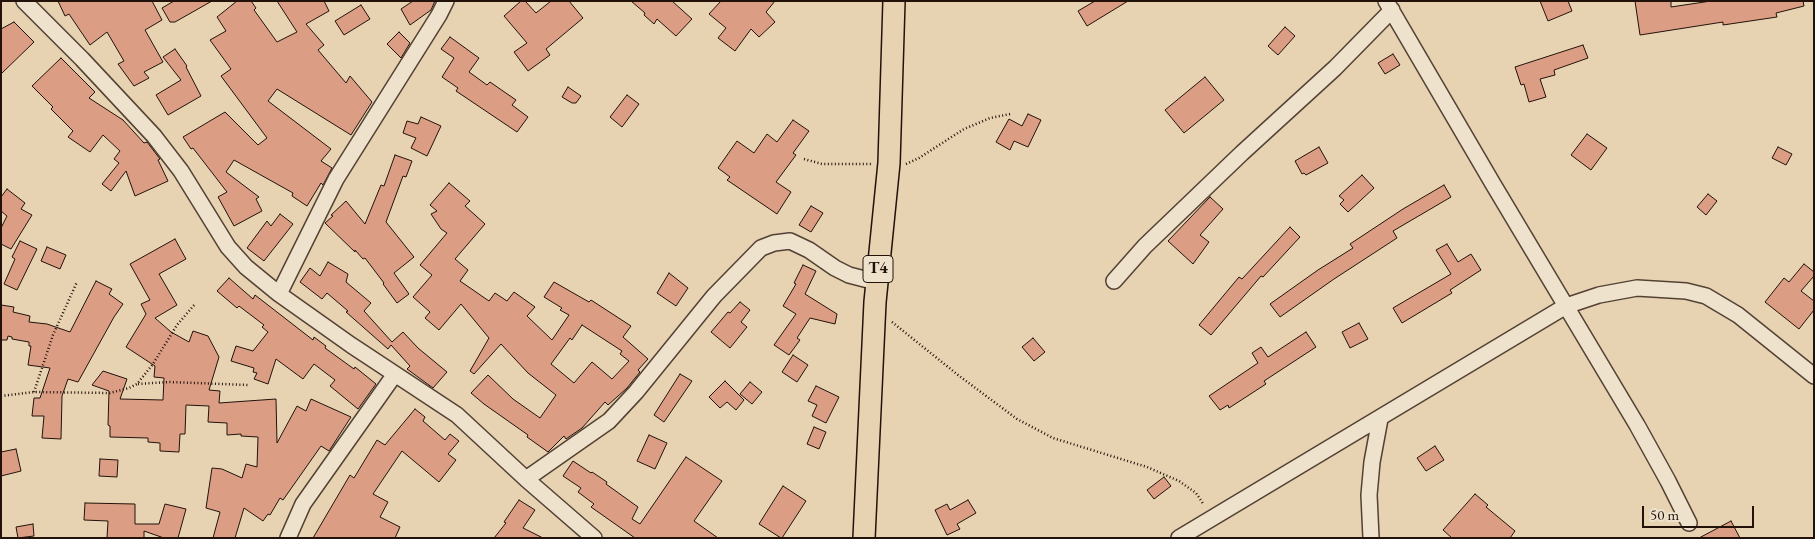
<!DOCTYPE html>
<html>
<head>
<meta charset="utf-8">
<style>
	body { margin:0 }
	#map { position:relative; width:1815px; height:539px; overflow:hidden; background:#e7d2b2; font-family:"EB Garamond",serif }
	canvas { display:block }
	.frame { position:absolute; inset:0; border:2px solid #22120a; pointer-events:none }
	.scale { position:absolute; left:1642px; top:506px; width:112px; height:22px; box-sizing:border-box; border:2px solid #22120a; border-top:0; padding-left:6px; font-size:15px; line-height:18px; white-space:nowrap; color:#22120a; -webkit-text-stroke:4px #efe2cd; paint-order:stroke }
</style>
</head>
<body>
<div id="map">
<canvas width="1815" height="539"></canvas>
<div class="frame"></div>
<div class="scale">50 m</div>
</div>
<script>
const ctx = document.querySelector('canvas').getContext('2d');
ctx.lineJoin = 'round';
function paint(path, color) {
  ctx.fillStyle = color;
  ctx.fill(path, 'evenodd');
}
function poly(rows) {
  const path = new Path2D();
  for (const r of rows) {
    path.moveTo(r[0], r[1]);
    for (let i = 2; i < r.length; i += 2) path.lineTo(r[i], r[i + 1]);
  }
  return path;
}
function trace(path, color, width, dash) {
  ctx.strokeStyle = color;
  ctx.lineWidth = width;
  ctx.lineCap = dash ? 'butt' : 'round';
  ctx.setLineDash(dash || []);
  ctx.stroke(path);
}
function drawText(font, color, halo, rows, align = 'center') {
  ctx.font = font + ' "EB Garamond",serif';
  ctx.lineWidth = 4;
  ctx.setLineDash([]);
  ctx.textBaseline = 'middle';
  ctx.strokeStyle = halo;
  ctx.fillStyle = color;
  for (const [text, x, y, turn = 0] of rows) {
    ctx.save();
    ctx.translate(x, y);
    ctx.rotate((+turn || 0) * Math.PI / 180);
    ctx.textAlign = isNaN(turn) ? turn : align;
    if (halo) ctx.strokeText(text, 0, 0);
    ctx.fillText(text, 0, 0);
    ctx.restore();
  }
}
const building = poly([
	[58,1,152,1,162,20,145,30,163,62,144,72,149,78,134,86,118,64,124,61,107,32,90,45,69,14,65,16,58,1],
	[174,1,212,1,175,22,170,22,162,8,174,1],
	[237,1,251,1,256,8,254,10,277,42,297,32,277,1,324,1,329,11,306,24,324,45,318,50,346,83,350,76,372,102,351,135,277,89,268,101,331,149,321,161,332,168,323,185,321,183,307,206,292,196,293,193,234,160,226,172,259,197,256,199,262,211,234,226,218,197,227,192,193,148,191,149,183,137,225,112,258,145,267,138,221,76,231,69,210,40,226,31,217,17,237,1],
	[413,1,435,1,431,10,410,25,401,9,413,1],
	[521,1,525,1,536,13,551,1,569,1,583,18,546,49,550,55,528,71,514,52,527,43,504,16,521,1],
	[631,1,672,1,692,19,676,36,657,19,654,24,644,15,645,13,631,1],
	[721,1,775,1,766,12,775,22,759,37,751,29,735,51,718,38,726,28,709,14,721,1],
	[1095,1,1128,1,1087,26,1078,11,1095,1],
	[1540,1,1568,1,1572,11,1548,21,1540,1],
	[1635,1,1671,1,1671,7,1711,1,1803,1,1804,6,1776,13,1777,17,1723,25,1723,22,1640,35,1635,1],
	[361,5,370,19,344,35,335,21,361,5],
	[14,22,34,42,1,74,1,29,14,22],
	[1285,27,1295,36,1278,55,1268,46,1285,27],
	[399,32,410,43,401,58,387,44,399,32],
	[450,37,479,58,469,72,487,85,490,82,516,100,512,105,528,117,517,132,456,91,458,88,442,77,454,58,441,49,450,37],
	[1583,45,1588,58,1554,70,1555,75,1540,79,1546,97,1529,102,1524,84,1521,85,1515,67,1583,45],
	[175,49,187,66,186,67,201,96,168,115,156,95,181,80,163,57,175,49],
	[1393,54,1400,65,1385,74,1378,63,1393,54],
	[61,58,95,92,89,98,123,120,144,143,147,142,160,159,158,160,168,181,135,196,126,171,111,191,102,184,119,163,114,159,120,151,103,135,90,152,68,137,73,131,51,109,53,107,32,86,61,58],
	[1205,77,1224,100,1184,133,1165,110,1205,77],
	[568,87,581,96,576,103,572,103,562,97,568,87],
	[627,95,639,104,622,127,610,117,627,95],
	[1028,114,1041,120,1028,147,1014,141,1010,150,996,142,1009,119,1022,126,1028,114],
	[421,117,441,126,427,156,411,148,416,138,403,133,407,121,418,124,421,117],
	[793,120,809,131,793,153,796,155,776,182,791,192,777,214,727,180,730,177,718,168,737,141,754,153,767,134,777,142,793,120],
	[1587,134,1607,148,1591,170,1571,155,1587,134],
	[1319,147,1328,163,1306,175,1304,173,1302,174,1295,161,1319,147],
	[1778,147,1792,154,1786,165,1772,158,1778,147],
	[395,155,412,161,406,177,403,176,386,222,414,257,394,273,409,294,397,303,383,284,384,283,365,258,363,259,355,250,355,252,325,223,333,216,331,215,346,201,365,224,381,185,384,186,395,155],
	[1362,175,1374,188,1348,212,1340,204,1344,200,1339,196,1362,175],
	[449,183,470,201,465,206,485,224,455,259,468,270,460,281,489,301,495,293,507,301,514,292,535,307,527,316,552,340,569,315,560,310,562,308,544,297,554,282,589,302,591,300,631,326,623,337,648,359,638,370,640,372,627,388,608,405,605,402,582,428,566,439,564,436,548,452,527,437,528,435,484,404,471,393,488,375,513,399,540,418,556,395,528,373,501,344,474,374,470,371,489,338,461,304,439,330,425,318,430,312,413,297,432,275,420,265,447,233,441,229,431,214,437,211,430,205,449,183],
	[582,325,622,351,620,354,629,361,612,379,592,362,574,383,551,364,570,338,572,340,582,325],
	[1444,185,1451,197,1393,231,1397,238,1334,279,1280,317,1270,304,1318,270,1353,248,1350,244,1403,209,1444,185],
	[7,189,25,203,21,209,32,215,11,249,1,244,1,228,7,216,1,211,1,197,7,189],
	[1708,194,1717,201,1706,215,1697,207,1708,194],
	[1210,197,1223,209,1200,235,1209,242,1193,264,1168,241,1210,197],
	[811,206,823,213,811,232,799,225,811,206],
	[280,214,293,224,264,261,247,248,267,221,271,226,280,214],
	[1290,227,1300,237,1263,277,1261,276,1211,335,1199,325,1239,277,1242,279,1290,227],
	[175,239,186,259,159,274,177,305,155,318,171,332,189,342,193,331,208,336,219,357,209,390,220,391,219,403,276,399,277,443,297,406,306,411,311,399,351,417,329,451,321,446,283,500,280,498,270,515,268,514,263,521,244,508,235,538,213,538,220,512,206,508,212,468,222,469,242,478,246,464,257,467,258,437,241,436,241,434,227,435,227,423,208,422,209,406,186,405,185,434,180,434,179,452,160,451,160,443,148,442,148,438,110,437,110,426,108,425,109,391,92,385,103,371,127,379,120,399,163,400,164,378,154,377,155,366,126,347,146,314,141,304,150,300,130,264,175,239],
	[20,241,37,249,17,290,4,284,15,259,12,257,20,241],
	[1447,244,1458,262,1471,254,1481,270,1450,290,1452,293,1402,323,1393,308,1451,274,1436,250,1447,244],
	[47,247,66,255,60,269,41,261,47,247],
	[328,262,348,274,346,282,371,303,364,311,392,342,403,332,418,348,447,372,433,388,407,369,410,366,391,345,388,349,346,312,348,311,327,293,322,299,300,282,310,268,320,276,328,262],
	[1804,264,1814,272,1814,276,1801,291,1814,301,1814,310,1799,329,1765,302,1784,278,1789,282,1804,264],
	[803,265,816,271,805,294,837,314,835,324,810,318,797,338,800,340,789,355,774,345,796,314,783,306,796,284,794,283,803,265],
	[669,273,688,288,676,306,657,293,669,273],
	[229,278,253,299,255,295,313,340,314,337,326,346,325,348,354,369,355,367,376,384,358,409,330,386,335,380,314,364,303,379,276,359,268,384,254,379,257,373,253,372,254,368,231,361,236,346,253,351,268,332,262,327,264,325,239,306,237,308,217,291,229,278],
	[96,281,112,289,109,294,123,304,114,317,78,382,68,379,62,396,61,439,42,438,44,416,32,416,34,398,40,398,50,368,28,365,31,346,29,346,29,342,12,339,12,337,8,336,7,340,1,340,1,305,14,307,13,312,30,316,29,322,47,324,70,332,96,281],
	[740,302,750,310,741,322,747,327,730,348,711,332,728,312,730,313,740,302],
	[1359,323,1368,339,1350,348,1342,332,1359,323],
	[1306,332,1316,347,1264,381,1266,384,1229,408,1228,405,1220,410,1209,396,1258,363,1252,353,1261,347,1268,357,1306,332],
	[1033,338,1045,352,1034,361,1022,347,1033,338],
	[793,355,808,365,797,382,782,372,793,355],
	[680,374,692,381,664,422,654,415,680,374],
	[725,381,744,400,736,410,727,402,720,408,709,397,725,381],
	[750,382,762,392,752,404,740,394,750,382],
	[816,386,839,397,826,423,812,416,817,405,808,401,816,386],
	[415,409,425,417,423,421,445,440,450,434,459,441,448,454,456,460,439,482,402,451,373,494,388,502,380,517,400,527,395,538,313,538,350,475,354,478,377,440,385,445,415,409],
	[814,427,826,432,819,449,807,444,814,427],
	[649,435,667,443,655,469,637,461,649,435],
	[1435,446,1444,460,1426,471,1417,458,1435,446],
	[16,449,21,471,1,476,1,452,16,449],
	[686,457,722,481,694,521,718,538,635,538,591,507,594,504,578,492,581,488,563,476,573,461,591,473,592,472,607,482,606,484,638,507,632,519,640,524,686,457],
	[100,459,118,460,117,477,99,476,100,459],
	[1164,477,1171,486,1154,499,1147,490,1164,477],
	[783,486,806,501,782,538,781,538,759,524,783,486],
	[1475,494,1488,505,1486,507,1515,531,1510,538,1452,538,1443,530,1475,494],
	[519,500,535,510,523,528,543,538,494,538,506,523,504,522,519,500],
	[968,500,976,513,957,524,960,529,947,535,935,510,947,504,950,510,968,500],
	[85,503,135,504,135,524,159,524,165,504,186,509,178,538,164,538,144,531,144,538,107,538,108,521,84,520,85,503],
	[1731,521,1740,538,1699,538,1731,521],
	[33,524,34,536,18,538,16,527,33,524]
]);
paint(building, '#db9e84');
trace(building, '#22120a', 1);
const minor = poly([
	[24,1,82,59,154,136,181,171,228,247,246,267,279,294,351,345,457,415,526,479,594,538],
	[1386,1,1493,184,1637,425,1668,481,1689,523],
	[1114,281,1145,246,1242,153,1335,68,1392,10],
	[279,294,336,179,439,15,446,1],
	[526,479,609,421,636,392,714,296,761,248,774,243,790,241,809,250,835,268,849,275,876,282],
	[288,538,303,504,395,374],
	[1179,538,1566,306,1599,295,1637,288,1686,291,1706,296,1738,315,1814,376],
	[1371,538,1369,495,1372,462,1380,419]
]);
const highway = poly([
	[864,538,875,302,889,163,894,1]
]);
trace(minor, '#534234', 18);
trace(highway, '#22120a', 24);
trace(poly([
	[804,159,822,164,871,164],
	[906,164,919,158,964,129,976,124,990,118,1010,114],
	[892,322,958,375,1017,419,1053,438,1147,467,1179,481,1196,493,1204,505],
	[138,384,169,382,249,385],
	[34,392,53,335,77,282],
	[1,396,34,392,110,393,129,388,137,384,153,364,177,325,195,304]
]), '#22120a', 2.5, [1, 2.5]);
trace(minor, '#efe2cd', 15);
trace(highway, '#e7d2b2', 21);
for (const [x, y, w] of [
	[878,269,30]
]) {
  const box = new Path2D();
  box.roundRect(x - w / 2, y - 13.5, w, 27, 4);
  ctx.fillStyle = '#efe2cd';
  ctx.fill(box);
  trace(box, '#22120a', 1);
}
drawText('bold 16px', '#22120a', null, [
	["T4",878,269]
]);
</script>
</body>
</html>
